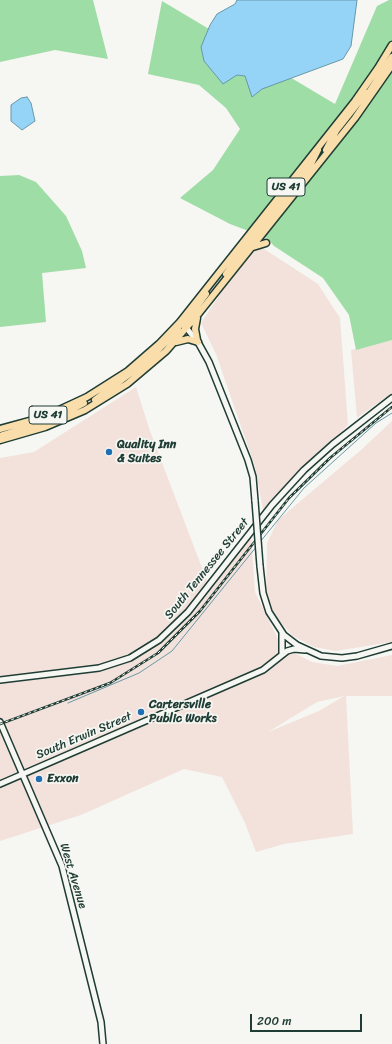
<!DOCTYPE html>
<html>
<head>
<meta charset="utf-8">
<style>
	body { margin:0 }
	#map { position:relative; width:392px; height:1044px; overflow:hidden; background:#f6f6f2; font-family:Sriracha,sans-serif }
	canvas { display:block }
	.scale { position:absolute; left:250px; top:1014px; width:112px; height:18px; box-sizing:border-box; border:2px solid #1f3d34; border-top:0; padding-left:5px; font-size:12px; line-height:14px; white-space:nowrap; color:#1f3d34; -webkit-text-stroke:3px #f6f6f2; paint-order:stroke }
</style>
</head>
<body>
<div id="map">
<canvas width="392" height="1044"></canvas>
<div class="scale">200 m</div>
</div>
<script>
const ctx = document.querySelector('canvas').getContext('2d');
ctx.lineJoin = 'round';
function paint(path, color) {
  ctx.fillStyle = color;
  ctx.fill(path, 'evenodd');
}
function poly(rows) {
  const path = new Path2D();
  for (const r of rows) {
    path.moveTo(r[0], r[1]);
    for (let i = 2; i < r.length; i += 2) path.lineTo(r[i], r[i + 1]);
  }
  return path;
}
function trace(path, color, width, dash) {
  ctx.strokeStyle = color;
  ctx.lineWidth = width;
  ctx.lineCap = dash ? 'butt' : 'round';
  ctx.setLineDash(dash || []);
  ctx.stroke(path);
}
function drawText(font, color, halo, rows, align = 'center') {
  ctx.font = font + ' Sriracha,sans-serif';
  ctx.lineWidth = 3.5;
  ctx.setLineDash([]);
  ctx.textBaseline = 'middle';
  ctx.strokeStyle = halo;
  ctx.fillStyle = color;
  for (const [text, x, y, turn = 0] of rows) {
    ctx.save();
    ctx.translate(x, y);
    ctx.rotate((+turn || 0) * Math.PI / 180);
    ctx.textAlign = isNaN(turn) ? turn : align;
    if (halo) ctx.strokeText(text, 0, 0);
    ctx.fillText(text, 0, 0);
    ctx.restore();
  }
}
paint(poly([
	[261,247,318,284,340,318,348,425,263,510,255,467,216,354,201,323,243,259],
	[392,340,392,393,357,418,351,350],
	[136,387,150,431,210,589,251,535,255,592,280,643,294,653,312,662,337,666,392,655,392,696,346,696,353,834,284,844,256,852,245,823,222,777,184,769,81,815,0,841,0,458,34,452],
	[344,696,319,711,268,732,317,702],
	[392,421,392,642,336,651,314,647,293,636,266,606,267,543,278,520,361,450]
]), '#f3e2db');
paint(poly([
	[0,0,93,0,108,59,55,50,0,62],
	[389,0,392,0,392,340,356,350,349,315,323,278,274,246,267,238,230,224,180,198,213,170,240,129,226,108,199,85,148,74,162,1,335,104,377,6],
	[19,175,36,182,66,216,82,251,86,268,42,273,46,322,0,327,0,176]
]), '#9edda6');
const water = poly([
	[237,0,357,0,351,46,343,59,262,89,252,97,245,76,237,75,223,84,204,61,201,47,210,25,217,14,235,4,237,0],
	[27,97,31,103,35,121,22,130,11,121,11,105,21,98,27,97]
]);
paint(water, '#96d4f7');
trace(water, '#6698a9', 1);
trace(poly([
	[260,542,304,488,376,423,392,413],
	[68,703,139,673,172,651,257,546]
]), '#6698a9', 1);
const secondary = poly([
	[185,326,199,344,209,362,248,460,253,477,255,501],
	[260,566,263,593,269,612,284,635,297,645,321,656,342,658,357,656,392,646],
	[282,632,282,653],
	[0,680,99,668,130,658,159,640,188,612,272,505,304,470,333,444,392,398],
	[0,722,62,866,101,1022,103,1044],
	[0,784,263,670,287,651,294,649,305,650]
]);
const primary = poly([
	[368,94,392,57],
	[326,150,336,131,366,93],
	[255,236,310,166,318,150],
	[253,247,266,243],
	[226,274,254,235],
	[183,325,206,294],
	[197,340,195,329,197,318],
	[176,342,188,339,198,342],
	[95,400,149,359,177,331,180,322],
	[0,429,44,417,87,397,128,371,159,344,180,322,355,101,378,68,392,45],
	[0,436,51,420,84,403],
	[0,440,45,427,85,410,127,384,166,351,199,313,355,118,392,65]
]);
trace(secondary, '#1f3d34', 8);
trace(primary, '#1f3d34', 9);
trace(secondary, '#f6f6f2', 5);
trace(primary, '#f9deab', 6);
const rail = poly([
	[0,724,110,683,158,653,200,611,289,498,330,458,392,407]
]);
trace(rail, '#1f3d34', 2.5);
trace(rail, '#f6f6f2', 1, [3]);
const secondaryBridge = poly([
	[255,501,260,566]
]);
trace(secondaryBridge, '#1f3d34', 8, []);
trace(secondaryBridge, '#f6f6f2', 5);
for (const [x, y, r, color] of [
	[109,452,4,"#1f6fb2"],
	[141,712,4,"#1f6fb2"],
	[39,779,4,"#1f6fb2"]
]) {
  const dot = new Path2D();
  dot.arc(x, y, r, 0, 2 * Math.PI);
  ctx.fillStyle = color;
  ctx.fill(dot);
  trace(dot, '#f6f6f2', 1.5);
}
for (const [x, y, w] of [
	[286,187,38],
	[48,415,38]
]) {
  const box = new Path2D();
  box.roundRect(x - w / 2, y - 9, w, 18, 3);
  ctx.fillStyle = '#f6f6f2';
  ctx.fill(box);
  trace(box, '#1f3d34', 1);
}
drawText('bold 11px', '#1f3d34', null, [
	["US 41",286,187],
	["US 41",48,415]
]);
drawText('bold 12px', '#1f3d34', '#f6f6f2', [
	["Quality Inn",117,445],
	["& Suites",117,459],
	["Cartersville",149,705],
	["Public Works",149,719],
	["Exxon",47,779]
], 'left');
drawText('12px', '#1f3d34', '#f6f6f2', [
	["South Tennessee Street",207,569,-51],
	["South Erwin Street",84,736,-23],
	["West Avenue",73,876,73]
]);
</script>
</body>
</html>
